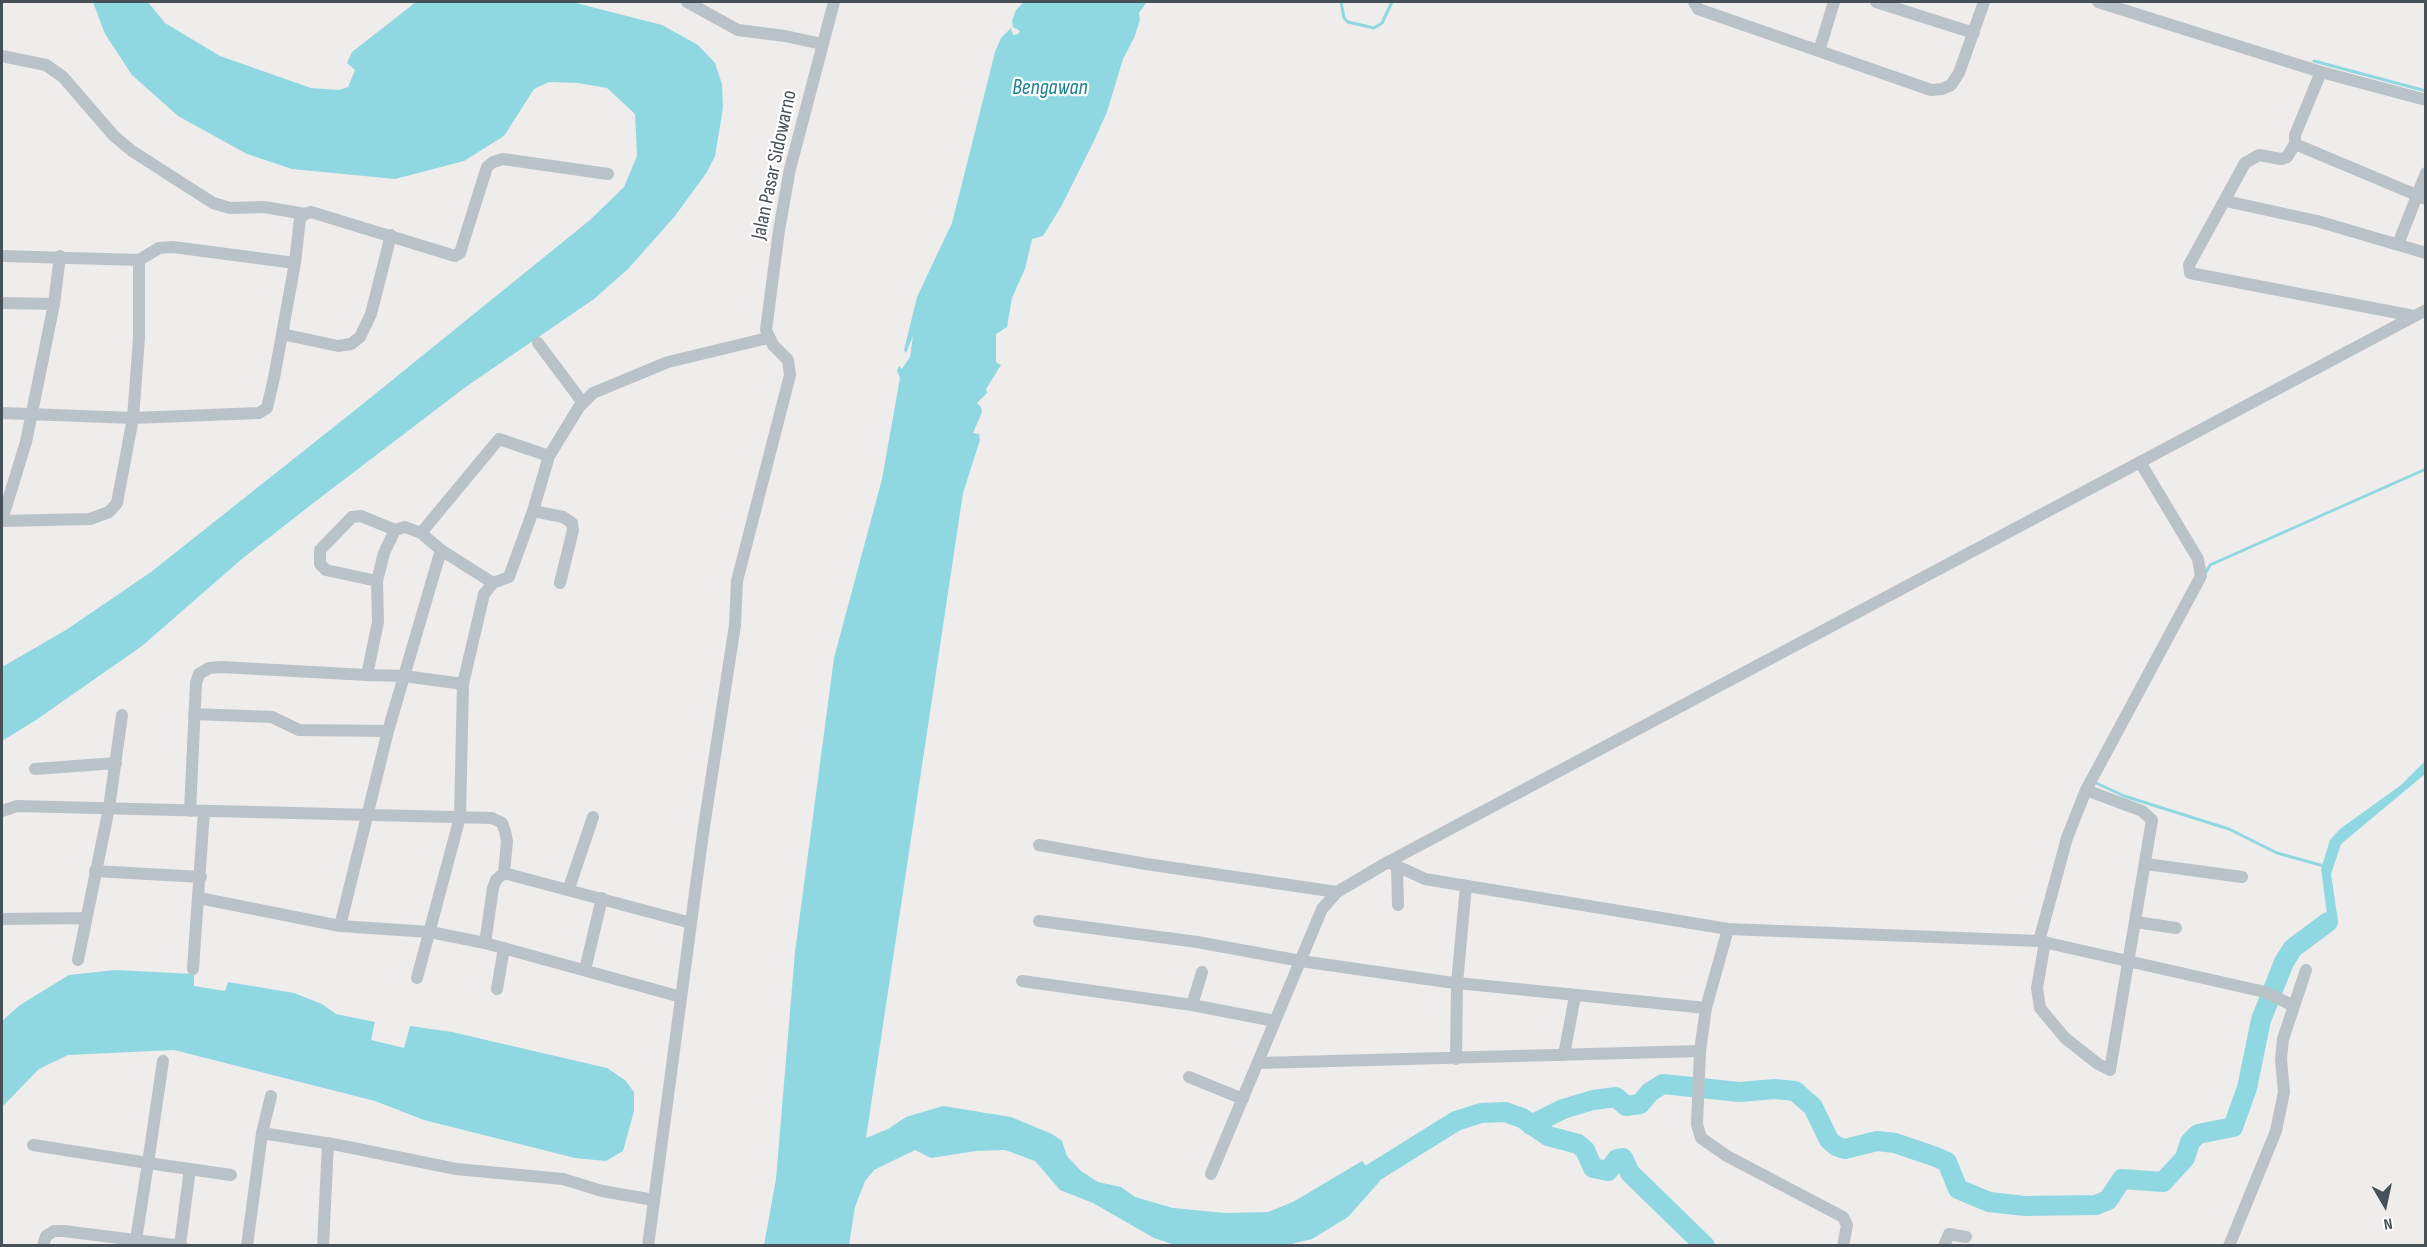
<!DOCTYPE html>
<html>
<head>
<meta charset="utf-8">
<style>
	body { margin:0 }
	#map { position:relative; width:2427px; height:1247px; overflow:hidden; background:#efecec; font-family:"Sofia Sans Condensed",sans-serif }
	canvas { display:block }
	.frame { position:absolute; inset:0; border:3px solid #465157; pointer-events:none }
	.north { position:absolute; left:2355px; top:1175px; width:60px; height:60px; -webkit-text-stroke:4px #fff; paint-order:stroke; rotate:171deg; font-size:16px; font-weight:700; line-height:24px; text-align:center; color:#465157 }
	.north::after { content:''; display:block; margin:auto; width:21px; height:27px; background:#465157; clip-path:polygon(50% 0,100% 100%,50% 72%,0 100%) }
</style>
</head>
<body>
<div id="map">
<canvas width="2427" height="1247"></canvas>
<div class="frame"></div>
<div class="north">N</div>
</div>
<script>
const ctx = document.querySelector('canvas').getContext('2d');
ctx.lineJoin = 'round';
function paint(path, color) {
  ctx.fillStyle = color;
  ctx.fill(path, 'evenodd');
}
function poly(rows) {
  const path = new Path2D();
  for (const r of rows) {
    path.moveTo(r[0], r[1]);
    for (let i = 2; i < r.length; i += 2) path.lineTo(r[i], r[i + 1]);
  }
  return path;
}
function trace(path, color, width, dash) {
  ctx.strokeStyle = color;
  ctx.lineWidth = width;
  ctx.lineCap = dash ? 'butt' : 'round';
  ctx.setLineDash(dash || []);
  ctx.stroke(path);
}
function drawText(font, color, halo, rows, align = 'center') {
  ctx.font = font + ' "Sofia Sans Condensed",sans-serif';
  ctx.lineWidth = 4.5;
  ctx.setLineDash([]);
  ctx.textBaseline = 'middle';
  ctx.strokeStyle = halo;
  ctx.fillStyle = color;
  for (const [text, x, y, turn = 0] of rows) {
    ctx.save();
    ctx.translate(x, y);
    ctx.rotate((+turn || 0) * Math.PI / 180);
    ctx.textAlign = isNaN(turn) ? turn : align;
    if (halo) ctx.strokeText(text, 0, 0);
    ctx.fillText(text, 0, 0);
    ctx.restore();
  }
}
paint(poly([
	[93,2,148,2,165,23,220,56,311,88,339,90,348,87,355,70,347,63,352,52,416,2,572,2,662,25,698,45,715,63,722,84,723,108,715,156,707,172,675,216,628,269,594,299,467,386,312,504,243,558,142,646,36,720,2,741,2,667,66,630,151,572,359,407,590,220,624,187,637,156,635,114,607,88,578,83,549,82,534,89,504,136,464,161,395,179,292,169,247,154,178,116,132,75,105,34],
	[1024,2,1146,3,1139,13,1140,20,1134,38,1123,59,1107,112,1093,143,1062,205,1043,236,1032,239,1025,269,1012,298,1007,327,996,334,996,362,1001,365,986,389,987,393,977,403,981,407,982,412,973,433,979,434,980,440,963,493,866,1138,888,1129,906,1117,943,1106,1011,1117,1052,1134,1062,1141,1067,1156,1081,1171,1098,1182,1121,1187,1135,1197,1173,1208,1225,1213,1268,1212,1293,1202,1362,1161,1380,1181,1348,1217,1312,1239,1287,1245,1175,1245,1154,1238,1093,1203,1060,1190,1035,1161,1005,1150,976,1151,931,1158,915,1150,874,1170,865,1181,855,1207,849,1245,764,1245,776,1179,795,952,834,658,882,479,900,378,897,371,899,366,902,369,910,357,913,336,906,353,904,350,917,297,952,223,995,52,1001,38,1011,28,1013,35,1018,34,1020,31,1013,27,1012,21,1016,10],
	[2425,761,2425,774,2341,844,2331,874,2338,921,2311,944,2305,934,2327,914,2321,869,2330,840,2340,829,2401,785],
	[115,970,194,974,194,986,225,991,228,982,294,993,322,1004,336,1014,375,1022,371,1040,404,1048,410,1026,452,1032,607,1068,625,1080,634,1092,634,1111,623,1151,606,1161,575,1158,424,1120,375,1101,174,1050,68,1055,39,1069,2,1107,2,1021,20,1005,69,975]
]), '#8fd8e2');
trace(poly([
	[1341,2,1344,18,1348,22,1374,28,1382,23,1392,2],
	[2314,61,2426,91],
	[2205,574,2210,565,2426,469],
	[2094,782,2124,796,2229,829,2277,853,2324,866]
]), '#8fd8e2', 3);
trace(poly([
	[1531,1125,1563,1109,1593,1100,1616,1097,1626,1106,1640,1104,1650,1092,1663,1084,1739,1092,1775,1089,1795,1091,1813,1107,1829,1140,1836,1146,1845,1149,1877,1141,1895,1143,1936,1157,1947,1162,1958,1189,1989,1202,2025,1206,2096,1205,2108,1200,2122,1179,2163,1182,2185,1158,2190,1142,2198,1134,2233,1127,2247,1088,2261,1020,2284,962,2293,948,2328,922],
	[1353,1189,1363,1179,1456,1121,1481,1113,1505,1112,1522,1118,1548,1136,1578,1144,1585,1150,1593,1168,1608,1171,1617,1159,1623,1158,1630,1173,1705,1246]
]), '#8fd8e2', 20);
trace(poly([
	[687,2,738,30,785,36,822,44],
	[1694,2,1698,9,1819,51,1834,2],
	[1876,2,1974,33],
	[2098,2,2321,72,2426,100],
	[1819,51,1931,90,1942,89,1951,85,1959,73,1984,2],
	[2,56,46,65,63,77,114,136,132,151,213,203,230,208,264,207,305,214],
	[2321,72,2295,135,2295,144,2426,199],
	[2295,144,2287,157,2281,159,2259,155,2245,163,2189,265,2190,273,2414,316],
	[2226,201,2317,221,2426,253],
	[2398,244,2426,173],
	[2,256,139,260,159,248,173,247,295,263],
	[2,303,54,304],
	[282,334,338,346,351,344,360,337,371,314,391,235],
	[538,343,583,403],
	[2,413,133,418,259,413,267,408,274,378,295,263,300,218,305,214,311,212,455,256,460,253,487,167,493,162,503,159,608,174],
	[533,511,563,517,572,523,573,530,560,583],
	[2,520,26,442,54,304,60,256],
	[2,521,90,519,109,512,117,503,133,418,139,338,139,260],
	[421,533,499,439,549,456],
	[377,581,326,570,320,564,320,550,352,517,361,516,395,530],
	[367,675,404,676,463,684],
	[194,714,272,717,299,730,388,731],
	[35,769,116,763],
	[2,811,17,806,492,818,502,823,505,831,507,841,504,873,691,923],
	[190,811,196,683,199,674,209,668,221,667,367,675,378,622,377,581,384,553,395,530,405,527,421,533,441,550],
	[1039,845,1146,864,1337,892],
	[1388,862,1425,879,1728,929,2039,941,2265,992,2294,1006],
	[2146,864,2242,877],
	[1397,868,1398,905],
	[95,871,201,877],
	[569,888,593,817],
	[199,898,340,926,430,932,485,943,681,997],
	[2,919,85,918],
	[1039,921,1197,942,1301,961,1447,982,1706,1008],
	[2136,922,2176,928],
	[340,926,388,731,441,550,493,583,509,577,533,511,549,456,579,407,593,393,668,362,768,338],
	[1728,929,1706,1008,1700,1051,1697,1124,1701,1138,1727,1156,1843,1217,1847,1225,1843,1246],
	[2039,941,2067,838,2086,790,2201,576,2198,559,2140,462],
	[2045,942,2037,988,2040,1008,2065,1038,2098,1064,2110,1070,2152,820,2142,811,2086,790],
	[485,943,493,888,496,880,504,873],
	[78,960,109,808,122,715],
	[193,969,204,811],
	[585,970,602,898],
	[417,978,460,817,463,684,484,594,493,583],
	[1022,981,1192,1005,1275,1021],
	[497,989,504,948],
	[1192,1005,1202,972],
	[1564,1055,1575,996],
	[1456,1059,1457,983,1466,886],
	[1259,1063,1700,1051],
	[1189,1077,1243,1099],
	[262,1133,271,1096],
	[33,1145,148,1163,163,1061],
	[1211,1174,1322,909,1337,892,1388,862,2426,310],
	[136,1240,148,1163,231,1175],
	[180,1245,190,1169],
	[43,1246,46,1236,54,1231,64,1231,182,1246],
	[247,1246,262,1133,338,1145,456,1169,563,1179,602,1191,654,1200],
	[323,1246,328,1143],
	[648,1246,703,833,735,625,737,581,790,375,788,360,773,345,766,330,779,230,790,169,834,2],
	[1944,1246,1949,1234,1966,1237],
	[2229,1246,2276,1131,2284,1092,2281,1059,2283,1039,2306,970]
]), '#b9c2c7', 12);
drawText('21px', '#465157', '#fff', [
	["Jalan Pasar Sidowarno",775,165,-78]
]);
drawText('italic 22px', '#1a8190', '#fff', [
	["Bengawan",1050,88]
]);
</script>
</body>
</html>
